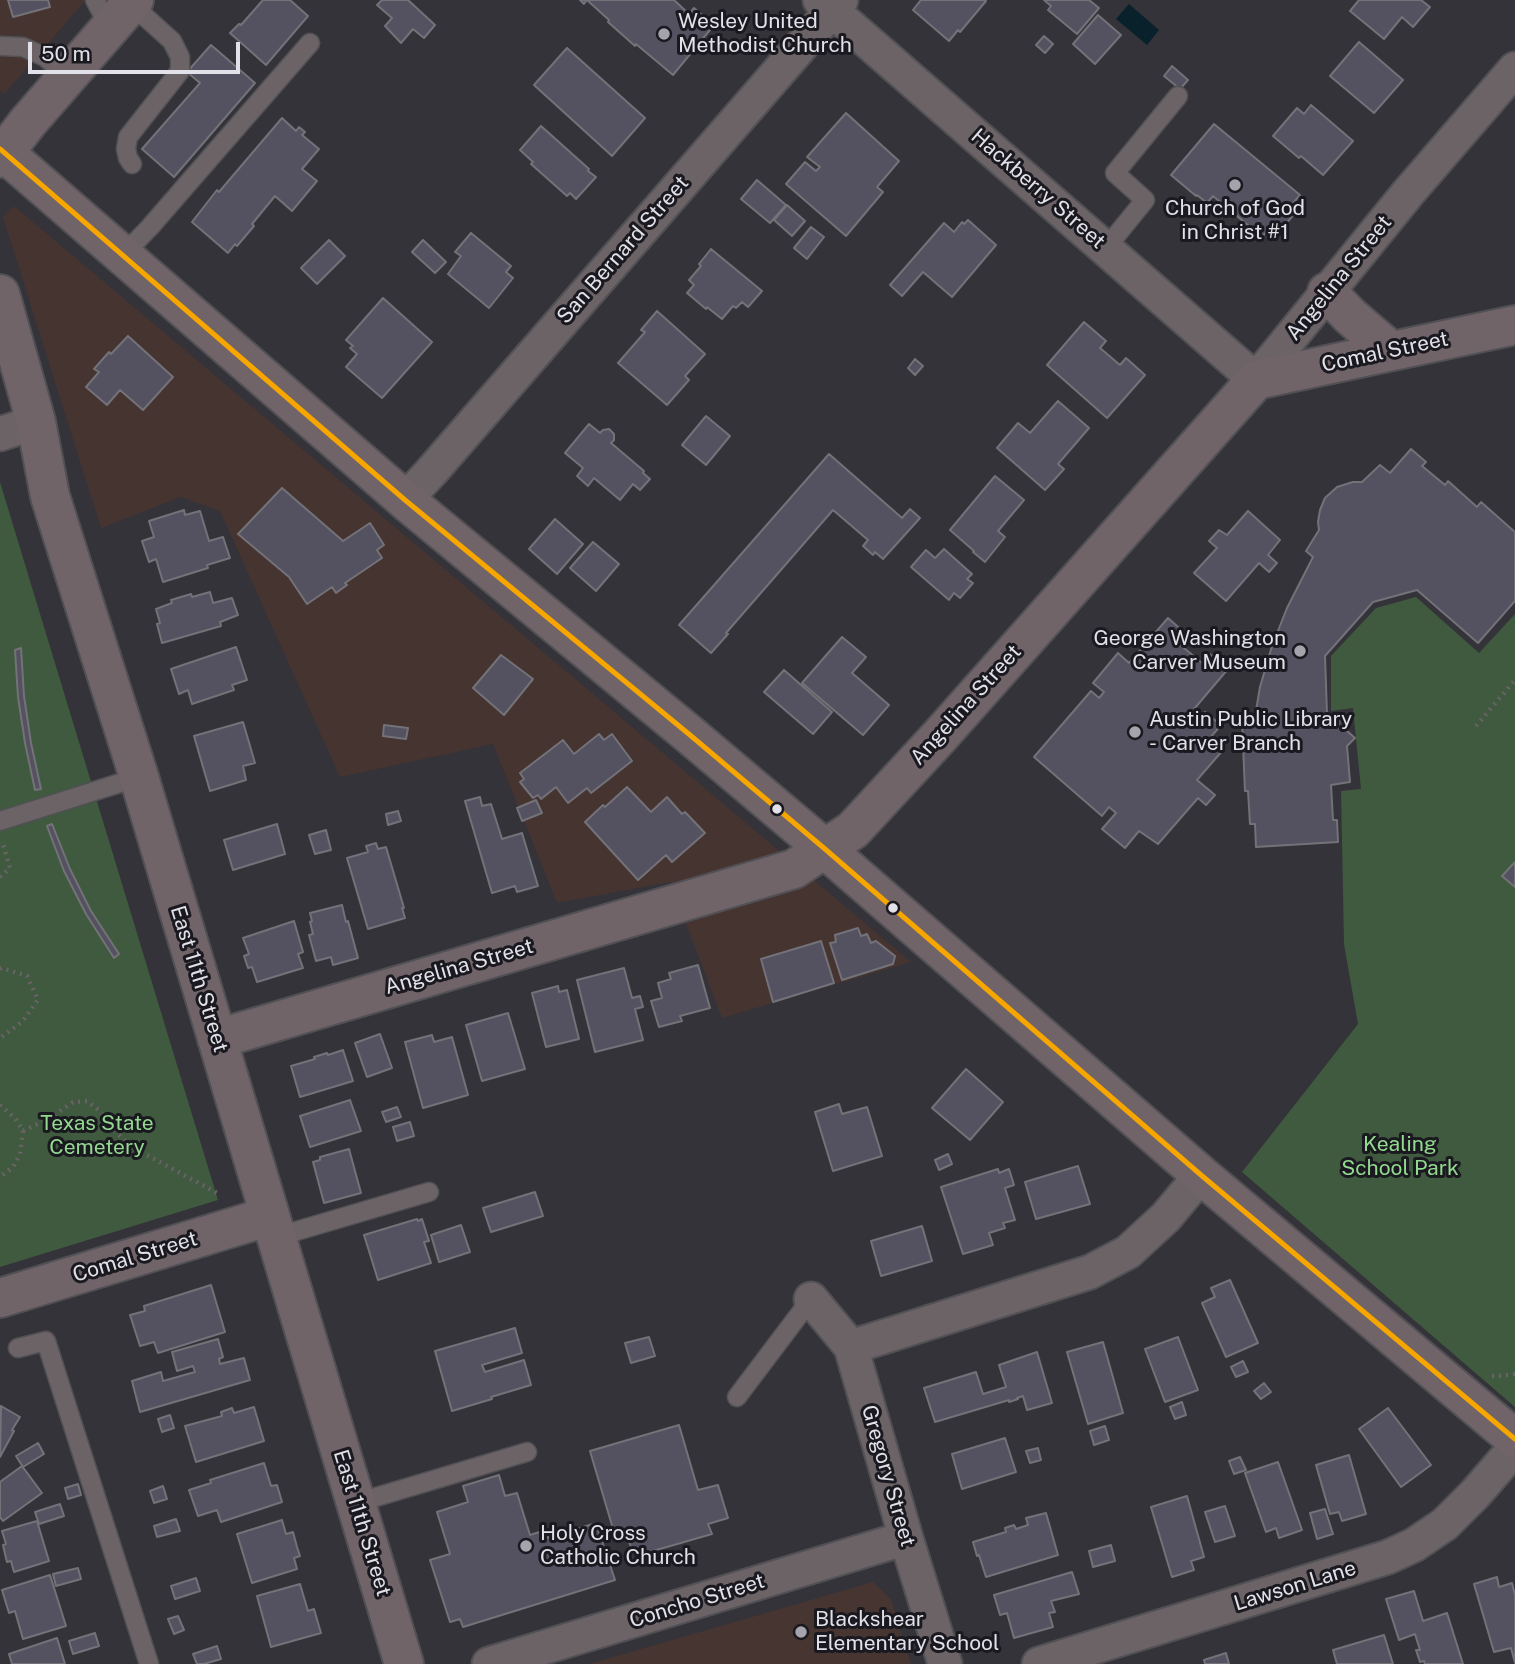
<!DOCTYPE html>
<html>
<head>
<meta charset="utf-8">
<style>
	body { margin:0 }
	#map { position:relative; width:1515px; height:1664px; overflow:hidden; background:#343339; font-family:"Public Sans",sans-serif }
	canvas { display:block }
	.scale { position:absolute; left:28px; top:42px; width:212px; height:32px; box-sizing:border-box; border:4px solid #e2e0e8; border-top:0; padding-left:9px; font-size:21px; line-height:24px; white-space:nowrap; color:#e2e0e8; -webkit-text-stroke:5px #1a191f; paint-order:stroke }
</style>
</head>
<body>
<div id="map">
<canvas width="1515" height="1664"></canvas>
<div class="scale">50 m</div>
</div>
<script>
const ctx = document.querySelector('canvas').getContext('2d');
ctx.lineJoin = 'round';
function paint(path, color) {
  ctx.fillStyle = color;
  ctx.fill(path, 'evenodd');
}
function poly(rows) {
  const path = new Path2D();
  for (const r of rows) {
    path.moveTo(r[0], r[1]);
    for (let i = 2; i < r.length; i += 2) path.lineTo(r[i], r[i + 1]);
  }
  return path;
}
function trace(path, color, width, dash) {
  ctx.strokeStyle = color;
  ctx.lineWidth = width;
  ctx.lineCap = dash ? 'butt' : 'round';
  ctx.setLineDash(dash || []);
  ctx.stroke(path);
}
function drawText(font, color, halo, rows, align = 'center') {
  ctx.font = font + ' "Public Sans",sans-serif';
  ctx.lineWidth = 6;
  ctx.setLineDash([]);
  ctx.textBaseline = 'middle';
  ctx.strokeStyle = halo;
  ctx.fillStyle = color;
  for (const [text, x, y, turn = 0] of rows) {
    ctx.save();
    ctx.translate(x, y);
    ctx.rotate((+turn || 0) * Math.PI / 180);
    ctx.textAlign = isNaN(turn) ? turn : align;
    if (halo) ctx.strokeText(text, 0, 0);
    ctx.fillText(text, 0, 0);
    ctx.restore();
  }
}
paint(poly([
	[0,0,86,0,4,94,0,91],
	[14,206,911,962,722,1018,670,882,557,903,493,744,340,777,220,511,181,497,101,528,3,217]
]), '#463431');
paint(poly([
	[873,1582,891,1599,911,1664,589,1664]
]), '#463531');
paint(poly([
	[0,482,218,1200,0,1267],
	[1416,597,1479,653,1515,614,1515,1407,1242,1172,1358,1024,1344,944,1341,791,1361,789,1353,708,1331,711,1331,656,1376,608]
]), '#3f5a3e');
paint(poly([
	[1129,4,1159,30,1147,45,1116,19]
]), '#09212a');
const building = poly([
	[8,0,48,0,50,7,13,17,8,0],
	[263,0,290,0,308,16,266,65,230,33,239,24,241,25,263,0],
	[382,0,408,0,435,25,424,38,413,29,401,43,385,26,392,18,377,5,382,0],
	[580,0,674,0,689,14,694,8,714,25,673,75,636,44,635,46,608,22,609,20,587,0,584,4,580,0],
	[921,0,984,0,986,1,960,32,958,30,949,41,913,10,921,0],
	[1044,0,1089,0,1099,8,1077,34,1048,10,1051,6,1044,0],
	[1359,0,1421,0,1430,7,1413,27,1402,17,1384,39,1350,11,1359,0],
	[1098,15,1121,35,1095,64,1073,44,1098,15],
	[1044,36,1053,44,1045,53,1036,45,1044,36],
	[1359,42,1403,80,1374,113,1330,76,1359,42],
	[211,45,255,83,174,177,142,149,200,83,187,72,211,45],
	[567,48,645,118,612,156,534,85,567,48],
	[1172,66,1188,80,1180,89,1164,76,1172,66],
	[1311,105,1353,141,1323,175,1301,156,1299,158,1273,136,1297,108,1304,114,1311,105],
	[846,113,899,161,877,187,883,192,846,236,786,184,805,162,816,171,820,167,807,157,846,113],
	[282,118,296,131,299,127,305,132,302,135,319,149,302,169,317,181,292,211,275,196,252,224,254,226,237,246,235,244,228,253,192,222,217,190,219,192,282,118],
	[1214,124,1300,195,1288,209,1294,214,1281,230,1273,224,1262,237,1213,196,1207,203,1197,195,1196,196,1171,175,1214,124],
	[541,126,589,169,588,171,596,177,576,199,570,193,567,196,531,164,533,162,520,150,541,126],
	[757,180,786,205,770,223,741,199,757,180],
	[787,205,805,221,792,236,774,220,787,205],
	[968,220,996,245,952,297,923,272,902,296,890,285,944,223,954,232,962,222,964,224,968,220],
	[811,227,824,237,807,259,794,248,811,227],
	[471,233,511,266,506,272,513,278,489,308,448,274,461,256,455,252,471,233],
	[329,240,345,256,317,284,301,268,329,240],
	[423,240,446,262,435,273,412,252,423,240],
	[711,249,762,291,748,307,742,302,736,308,733,306,722,319,707,307,706,309,687,293,694,285,689,280,701,266,699,264,711,249],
	[383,298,432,342,382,398,346,367,357,354,350,348,353,346,346,340,383,298],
	[657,311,705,354,685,376,689,380,667,405,618,363,645,332,641,330,657,311],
	[1084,322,1106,341,1100,348,1120,365,1126,358,1145,375,1107,418,1047,365,1084,322],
	[128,336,173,377,143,410,120,390,107,405,86,387,99,372,94,369,109,352,111,354,128,336],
	[915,359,923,366,915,375,908,368,915,359],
	[1058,401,1089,428,1058,464,1064,469,1045,490,997,448,1018,423,1030,433,1058,401],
	[706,416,730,436,706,465,682,445,706,416],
	[589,424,600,433,603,430,609,429,614,434,614,440,611,443,644,471,643,473,650,479,640,490,633,484,620,500,594,478,588,486,577,476,583,468,565,453,589,424],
	[1411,449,1426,462,1422,466,1445,485,1448,481,1477,507,1481,502,1515,532,1515,601,1478,643,1417,590,1373,602,1325,656,1327,714,1331,717,1346,716,1346,730,1355,738,1347,746,1350,782,1331,785,1333,820,1337,820,1338,842,1256,847,1255,824,1250,824,1248,791,1245,791,1242,722,1254,722,1260,687,1272,646,1287,608,1313,557,1306,551,1319,530,1318,522,1320,510,1325,498,1337,487,1353,482,1362,482,1380,465,1390,473,1411,449],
	[829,454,902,518,910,509,920,518,883,559,875,552,873,555,863,546,868,540,833,510,726,633,728,634,711,653,679,625,829,454],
	[995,476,1024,500,998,531,1005,537,985,562,973,552,974,551,950,530,995,476],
	[282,488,343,541,370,523,384,545,377,550,382,558,345,583,347,585,336,593,332,587,307,604,289,577,238,534,282,488],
	[184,510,185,515,200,511,209,541,223,537,230,558,207,565,208,568,163,582,156,559,149,562,142,541,154,537,149,521,184,510],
	[1248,511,1280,540,1268,555,1277,563,1269,572,1259,563,1226,601,1194,573,1217,548,1209,541,1219,530,1227,535,1248,511],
	[555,519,583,544,557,574,529,549,555,519],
	[593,542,619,564,596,591,570,568,593,542],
	[944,549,972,574,967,579,973,583,960,598,954,593,949,600,911,567,926,550,935,558,944,549],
	[210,592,213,603,232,598,238,615,220,622,221,626,162,643,157,624,160,623,156,609,172,603,171,600,191,594,192,597,210,592],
	[1168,618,1186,634,1178,643,1202,663,1210,654,1228,669,1194,709,1202,715,1205,712,1221,725,1210,738,1223,750,1197,780,1215,795,1206,805,1198,798,1158,844,1139,831,1125,848,1102,829,1116,813,1109,807,1102,816,1034,757,1091,691,1099,698,1104,692,1093,683,1118,653,1129,663,1168,618],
	[842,637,866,657,852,673,889,705,863,735,802,683,842,637],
	[236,647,247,680,232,685,234,690,192,704,188,690,179,694,171,669,236,647],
	[21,648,24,696,31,743,41,789,35,790,25,743,18,697,15,650,21,648],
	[501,655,533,679,504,715,473,688,501,655],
	[784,670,832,712,813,734,764,692,784,670],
	[243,722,255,763,243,766,246,780,210,791,194,736,243,722],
	[384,725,408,728,406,739,383,736,384,725],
	[599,734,604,740,612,734,632,761,591,793,587,788,568,803,556,787,541,799,538,795,533,798,520,782,524,779,520,773,563,740,574,754,599,734],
	[627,787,651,812,667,797,682,814,685,812,705,833,672,862,666,855,638,880,585,822,603,805,605,807,627,787],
	[480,797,482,806,491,804,502,839,522,833,538,886,517,892,515,886,492,893,465,801,480,797],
	[536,800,542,813,522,821,517,808,536,800],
	[398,811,401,821,388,825,386,814,398,811],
	[52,824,70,869,91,911,119,954,114,958,86,914,64,871,47,826,52,824],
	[277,824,285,854,233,870,224,840,277,824],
	[326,830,331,850,315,854,309,835,326,830],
	[376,843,378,849,386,847,404,908,402,908,405,918,368,929,347,858,368,852,366,846,376,843],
	[1515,862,1515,887,1502,876,1515,862],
	[342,905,346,922,348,921,358,958,333,965,331,957,316,961,309,935,313,934,310,922,312,921,310,913,342,905],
	[294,921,303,952,298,954,303,968,257,982,252,967,248,968,244,956,249,954,243,938,294,921],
	[858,928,861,936,867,934,871,943,876,941,895,956,893,964,842,980,830,943,836,942,835,935,858,928],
	[821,941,834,983,773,1002,761,959,821,941],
	[698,965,710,1008,680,1016,682,1021,659,1027,651,1001,662,998,658,983,671,979,669,973,698,965],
	[624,968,632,998,640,996,643,1007,635,1009,643,1040,595,1052,577,980,624,968],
	[558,986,559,992,567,990,579,1039,546,1047,532,993,558,986],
	[508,1013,525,1069,482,1081,466,1025,508,1013],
	[380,1034,392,1068,367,1077,355,1043,380,1034],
	[432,1035,434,1042,452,1037,468,1095,423,1108,405,1042,432,1035],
	[343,1050,353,1081,300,1097,291,1066,315,1059,314,1057,327,1053,328,1055,343,1050],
	[966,1069,1003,1102,970,1140,932,1108,966,1069],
	[350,1100,361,1131,310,1147,300,1116,350,1100],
	[839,1104,842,1114,867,1107,882,1156,833,1171,815,1112,839,1104],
	[397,1107,401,1117,386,1122,382,1112,397,1107],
	[410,1122,414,1136,397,1141,393,1127,410,1122],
	[349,1149,361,1193,324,1203,313,1162,320,1160,320,1157,349,1149],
	[948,1154,952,1164,939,1170,935,1160,948,1154],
	[1078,1166,1090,1204,1036,1219,1025,1182,1078,1166],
	[998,1169,999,1173,1009,1169,1014,1185,1005,1188,1015,1220,1003,1223,1005,1228,989,1233,993,1245,963,1254,941,1187,998,1169],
	[535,1192,543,1216,491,1232,483,1208,535,1192],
	[417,1219,418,1221,422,1219,429,1241,424,1242,431,1263,378,1280,364,1235,417,1219],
	[461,1225,470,1252,439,1262,431,1235,461,1225],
	[922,1226,932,1261,881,1276,871,1241,922,1226],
	[1230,1280,1258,1343,1226,1357,1202,1303,1215,1297,1211,1288,1230,1280],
	[211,1285,225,1332,158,1353,154,1342,140,1346,130,1315,145,1311,144,1306,211,1285],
	[515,1328,522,1353,482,1365,485,1372,524,1360,531,1385,491,1397,492,1399,452,1411,435,1351,515,1328],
	[649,1337,655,1356,631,1363,625,1343,649,1337],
	[1178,1337,1198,1390,1165,1402,1145,1349,1178,1337],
	[218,1339,223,1357,219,1359,220,1364,244,1358,250,1380,140,1412,132,1381,161,1372,163,1381,195,1372,193,1366,177,1371,172,1352,218,1339],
	[1103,1342,1123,1413,1088,1424,1067,1352,1103,1342],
	[1037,1352,1052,1403,1027,1410,1023,1396,1017,1398,1018,1399,1009,1402,1009,1400,935,1422,924,1388,976,1372,983,1394,1006,1387,999,1365,1037,1352],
	[1243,1361,1248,1372,1236,1377,1231,1367,1243,1361],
	[1264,1383,1271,1392,1261,1399,1254,1391,1264,1383],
	[1182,1402,1186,1415,1175,1419,1170,1407,1182,1402],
	[1,1406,20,1417,12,1430,14,1431,0,1457,1,1406],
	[254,1407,264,1441,196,1462,185,1426,222,1416,221,1412,232,1408,234,1413,254,1407],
	[1388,1408,1431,1465,1401,1487,1359,1429,1388,1408],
	[170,1415,174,1428,162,1432,158,1419,170,1415],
	[679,1425,698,1490,718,1485,728,1518,708,1524,712,1534,646,1553,645,1549,633,1553,627,1536,616,1539,590,1451,679,1425],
	[1105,1426,1109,1440,1094,1445,1090,1431,1105,1426],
	[1005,1438,1016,1472,962,1489,952,1454,1005,1438],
	[38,1443,44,1454,23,1467,16,1456,38,1443],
	[1038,1448,1041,1460,1030,1463,1026,1451,1038,1448],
	[1349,1455,1366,1514,1342,1521,1339,1512,1330,1514,1316,1465,1349,1455],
	[1240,1457,1246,1470,1234,1474,1229,1461,1240,1457],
	[1278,1462,1302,1530,1279,1538,1276,1528,1266,1532,1245,1473,1278,1462],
	[264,1463,271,1486,277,1485,282,1502,221,1522,217,1510,198,1516,189,1490,211,1483,210,1480,264,1463],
	[22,1466,42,1493,3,1521,0,1517,0,1482,22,1466],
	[499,1475,505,1496,517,1493,530,1535,546,1530,548,1538,596,1523,615,1580,463,1627,460,1619,450,1622,430,1560,450,1554,437,1512,468,1502,463,1486,499,1475],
	[78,1484,81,1495,68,1499,65,1488,78,1484],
	[163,1486,167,1499,154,1503,150,1491,163,1486],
	[1187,1496,1204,1557,1191,1561,1194,1570,1172,1577,1151,1507,1187,1496],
	[60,1504,64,1516,39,1524,35,1512,60,1504],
	[1225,1506,1235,1536,1215,1542,1205,1512,1225,1506],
	[1325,1509,1333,1534,1317,1539,1310,1513,1325,1509],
	[1046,1513,1058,1555,986,1577,979,1555,977,1556,973,1542,1006,1532,1005,1528,1014,1525,1016,1529,1028,1525,1026,1518,1046,1513],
	[176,1519,180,1531,157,1537,154,1526,176,1519],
	[282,1520,286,1534,293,1532,297,1547,300,1556,294,1558,297,1569,252,1583,237,1534,282,1520],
	[37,1521,49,1561,14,1572,11,1561,7,1562,5,1554,3,1545,6,1544,2,1531,37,1521],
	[1111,1545,1115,1561,1093,1567,1089,1551,1111,1545],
	[78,1568,81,1579,56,1586,53,1574,78,1568],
	[1072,1572,1079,1594,1051,1601,1055,1612,1049,1613,1053,1627,1014,1638,1007,1613,1000,1615,994,1595,1072,1572],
	[50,1575,66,1626,23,1639,15,1611,9,1613,2,1590,50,1575],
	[1497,1577,1499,1587,1512,1583,1515,1595,1515,1663,1511,1648,1494,1652,1474,1584,1497,1577],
	[196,1578,200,1591,175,1599,171,1586,196,1578],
	[300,1584,308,1611,314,1609,321,1633,271,1647,257,1596,300,1584],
	[1414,1591,1423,1621,1447,1613,1463,1664,1425,1664,1424,1661,1420,1662,1416,1650,1420,1650,1415,1634,1399,1640,1386,1599,1414,1591],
	[178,1616,184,1630,174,1634,168,1619,178,1616],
	[95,1633,99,1646,73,1654,69,1641,95,1633],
	[1384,1635,1393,1664,1337,1664,1333,1650,1384,1635],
	[57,1638,65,1664,12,1664,9,1654,57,1638],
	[217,1646,221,1659,204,1664,197,1664,193,1654,217,1646],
	[1226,1653,1229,1664,1205,1664,1204,1660,1226,1653]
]);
paint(building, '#545160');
trace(building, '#737278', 2);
const lane = poly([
	[95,0,110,28],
	[131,4,172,41,180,57,180,71,128,137,126,149,128,158,132,164],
	[0,46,23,47,45,57,67,76],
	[1106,248,1145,200,1115,173,1178,96],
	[123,255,150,227,310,43],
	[0,821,139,777],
	[276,1237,429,1192],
	[18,1348,46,1341,149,1664],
	[737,1397,811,1299],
	[356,1503,527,1452]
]);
const street = poly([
	[820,0,1256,380,1408,193,1515,69],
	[0,434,36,422],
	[405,500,432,471,841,0],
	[811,1299,851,1347,906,1538,945,1664],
	[851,1347,1090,1272,1128,1252,1166,1217,1201,1175],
	[489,1664,906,1538],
	[1039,1664,1388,1557,1414,1545,1445,1524,1475,1494,1515,1448]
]);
const secondary = poly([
	[0,149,405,500,690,735,825,849,1201,1175,1515,1439],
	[0,158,28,122,134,0],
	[1327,292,1350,316,1391,351],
	[0,294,36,422,50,496,139,777,404,1664],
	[217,1039,794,869,853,830,939,737,1256,380,1515,325],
	[0,1298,270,1216]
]);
trace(lane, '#515054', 21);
trace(street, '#515054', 37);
trace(secondary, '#515054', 42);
trace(poly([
	[1476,726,1515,680],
	[0,877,10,868,2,841],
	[0,969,2,968,27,976,38,1000,22,1022,0,1038],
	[0,1105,15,1118,23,1131,20,1154,13,1167,0,1177],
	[23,1131,50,1118,73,1102,87,1101,100,1111,116,1132,130,1146,219,1194],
	[1492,1376,1499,1376,1515,1374]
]), '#696367', 4.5, [2, 5]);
trace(lane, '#6b6366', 18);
trace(street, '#6b6366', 33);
trace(secondary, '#706469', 38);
trace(poly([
	[0,149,405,500,690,735,825,849,1201,1175,1515,1439]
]), '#f7a600', 5);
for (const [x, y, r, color] of [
	[664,34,7,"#a5a3ab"],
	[1235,185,7,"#a5a3ab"],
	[1300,651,7,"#a5a3ab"],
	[1135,732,7,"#a5a3ab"],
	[777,809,6,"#e2e0e8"],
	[893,908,6,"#e2e0e8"],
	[526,1546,7,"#a5a3ab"],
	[801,1632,7,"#a5a3ab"]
]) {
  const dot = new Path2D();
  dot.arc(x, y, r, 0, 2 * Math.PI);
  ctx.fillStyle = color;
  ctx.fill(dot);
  trace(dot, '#1a191f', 2.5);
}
drawText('21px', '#e2e0e8', '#1a191f', [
	["Wesley United",678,22],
	["Methodist Church",678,46],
	["Church of God",1235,209,"center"],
	["in Christ #1",1235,233,"center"],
	["George Washington",1286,639,"right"],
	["Carver Museum",1286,663,"right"],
	["Austin Public Library",1149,720],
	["- Carver Branch",1149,744],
	["Holy Cross",540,1534],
	["Catholic Church",540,1558],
	["Blackshear",815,1620],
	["Elementary School",815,1644]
], 'left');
drawText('21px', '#e2e0e8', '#1a191f', [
	["Hackberry Street",1038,189,41],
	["San Bernard Street",623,250,-49],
	["Angelina Street",1339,278,-51],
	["Comal Street",1385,352,-12],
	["Angelina Street",966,705,-48],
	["Angelina Street",459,967,-16],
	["East 11th Street",199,979,73],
	["Comal Street",135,1257,-17],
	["Gregory Street",888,1476,74],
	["East 11th Street",362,1523,73],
	["Lawson Lane",1295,1586,-17],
	["Concho Street",697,1601,-17]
]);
drawText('21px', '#93d990', '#1a191f', [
	["Texas State",97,1124],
	["Cemetery",97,1148],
	["Kealing",1400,1145],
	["School Park",1400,1169]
]);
</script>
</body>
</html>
